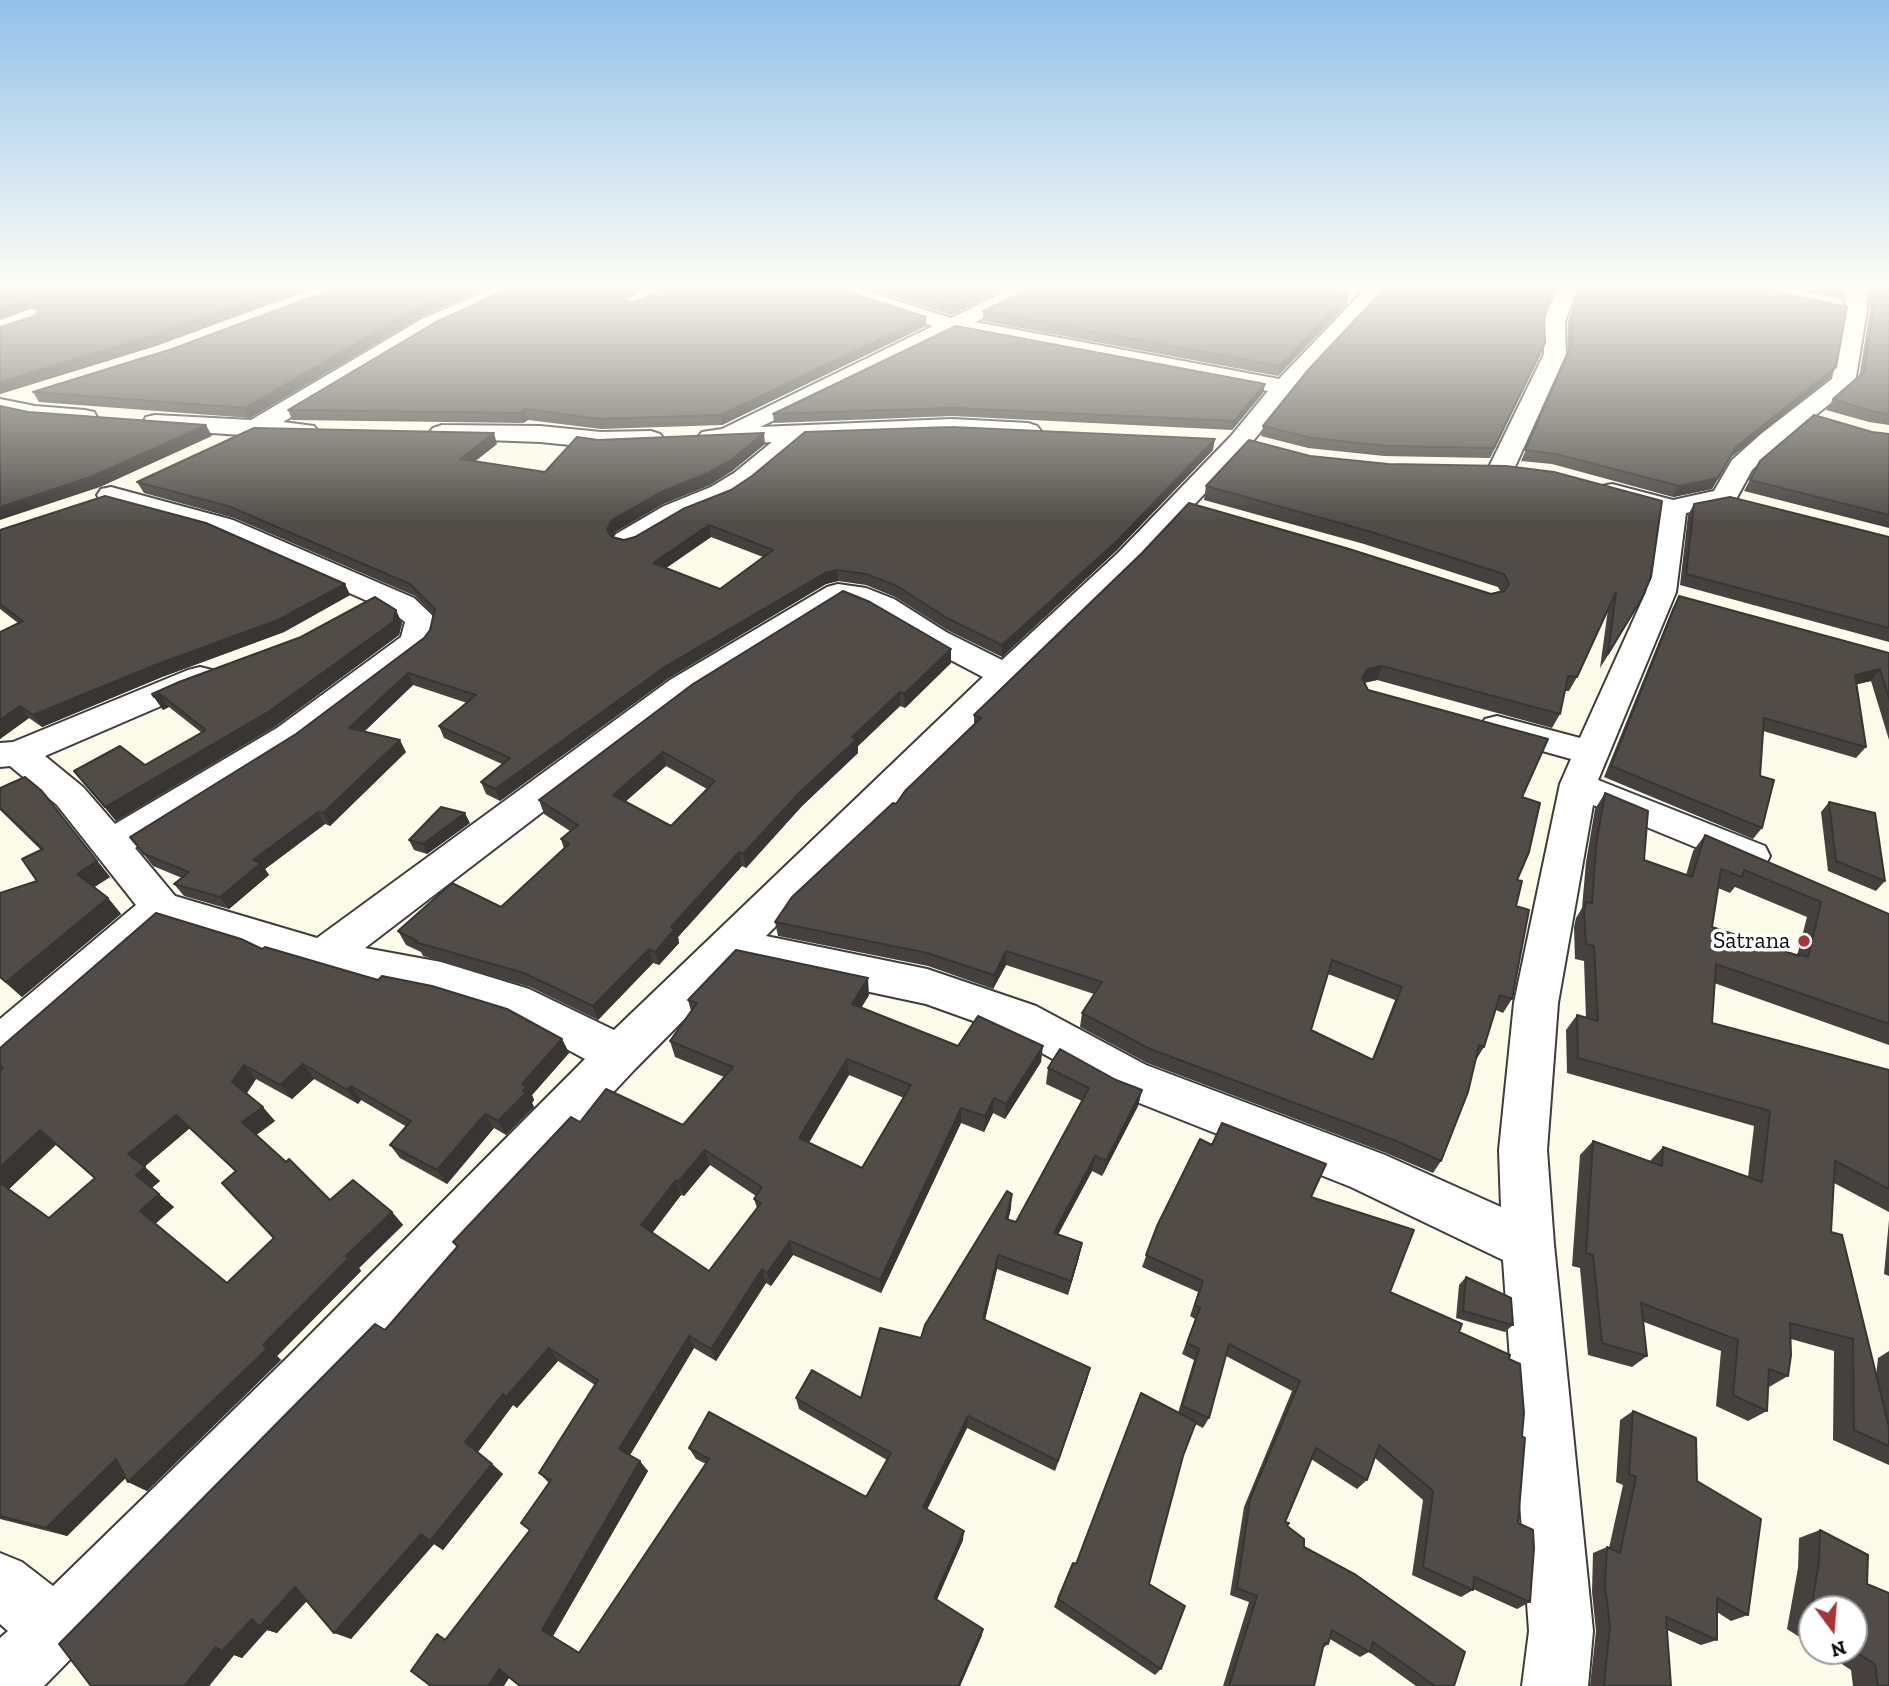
<!DOCTYPE html>
<html>
<head>
<meta charset="utf-8">
<style>
	body { margin:0 }
	#map { position:relative; width:1889px; height:1686px; overflow:hidden; background:#fcfae9; font-family:"Zilla Slab",serif }
	canvas { display:block }
	.north { position:absolute; left:1798px; top:1595px; width:70px; height:70px; box-sizing:border-box; background:#fff; border:2px solid #9d9d9d; border-radius:50%; rotate:164deg; font-size:19px; font-weight:700; line-height:28px; text-align:center; color:#0a0a0a }
	.north::after { content:''; display:block; margin:auto; width:24px; height:32px; background:#a83534; clip-path:polygon(50% 0,100% 100%,50% 72%,0 100%) }
</style>
</head>
<body>
<div id="map">
<canvas width="1889" height="1686"></canvas>
<div class="north">N</div>
</div>
<script>
const ctx = document.querySelector('canvas').getContext('2d');
ctx.lineJoin = 'round';
function poly(rows) {
  const path = new Path2D();
  for (const r of rows) {
    path.moveTo(r[0], r[1]);
    for (let i = 2; i < r.length; i += 2) path.lineTo(r[i], r[i + 1]);
  }
  return path;
}
function trace(path, color, width, dash) {
  ctx.strokeStyle = color;
  ctx.lineWidth = width;
  ctx.lineCap = dash ? 'butt' : 'round';
  ctx.setLineDash(dash || []);
  ctx.stroke(path);
}
function paint(path, color) {
  ctx.fillStyle = color;
  ctx.fill(path, 'evenodd');
}
function drawText(font, color, halo, rows, align = 'center') {
  ctx.font = font + ' "Zilla Slab",serif';
  ctx.lineWidth = 7;
  ctx.setLineDash([]);
  ctx.textBaseline = 'middle';
  ctx.strokeStyle = halo;
  ctx.fillStyle = color;
  for (const [text, x, y, turn = 0] of rows) {
    ctx.save();
    ctx.translate(x, y);
    ctx.rotate((+turn || 0) * Math.PI / 180);
    ctx.textAlign = isNaN(turn) ? turn : align;
    if (halo) ctx.strokeText(text, 0, 0);
    ctx.fillText(text, 0, 0);
    ctx.restore();
  }
}
const minor = poly([
	[496,287,522,287,519,291,438,329,283,422,314,426,318,431,314,436,305,439,261,436,251,439,241,435,155,429,146,427,143,422,146,417,155,415,251,420,422,319,496,287],
	[653,287,679,287,676,291,637,309,623,309,619,305,623,301,653,287],
	[823,287,853,287,951,318,1015,287,1041,287,1038,291,975,322,1279,379,1367,287,1388,287,1305,377,1249,446,1138,565,1017,682,766,936,927,969,1036,1006,1146,1065,1385,1155,1501,1207,1499,1150,1514,1003,1560,784,1571,759,1485,735,1480,727,1485,719,1497,716,1580,738,1646,592,1658,513,1602,498,1598,492,1602,486,1612,484,1673,500,1714,491,1732,460,1761,434,1832,379,1845,311,1846,287,1866,287,1867,311,1855,382,1851,387,1779,444,1752,470,1734,503,1686,513,1676,592,1598,780,1765,846,1770,856,1765,866,1751,870,1593,805,1558,1003,1547,1150,1554,1245,1593,1631,1588,1686,1522,1686,1529,1631,1503,1260,1351,1187,1114,1093,1004,1032,926,1004,739,964,635,1069,327,1398,44,1686,0,1686,0,1638,8,1631,0,1624,0,1553,22,1562,53,1586,287,1358,585,1059,515,1021,441,998,323,974,168,925,16,1060,0,1065,0,1019,136,905,57,805,10,766,0,767,0,743,13,742,188,670,200,667,212,670,217,677,212,684,45,756,83,787,115,824,277,728,401,637,405,622,392,612,213,532,101,501,97,495,101,489,111,487,233,520,414,598,437,620,432,641,427,648,301,744,135,848,175,896,317,938,670,680,827,587,838,584,866,588,894,599,946,632,1002,660,1118,553,1231,436,1268,391,956,332,760,427,952,419,1028,423,1037,426,1041,431,1037,436,1028,439,952,435,804,441,752,485,731,499,684,518,636,546,626,549,616,546,612,540,616,534,664,506,711,487,734,473,772,442,711,445,702,442,698,437,702,432,722,429,933,326,826,291,823,287],
	[844,602,872,613,924,646,983,677,614,1030,529,989,441,962,365,948,694,696,844,602],
	[1558,287,1578,287,1565,322,1566,354,1514,469,1510,475,1501,477,1492,475,1488,469,1544,354,1543,322,1558,287],
	[0,399,35,406,85,410,94,412,97,417,94,422,85,424,35,420,0,413,0,399],
	[442,425,540,426,601,432,651,431,660,434,664,439,660,444,651,447,601,448,540,442,433,438,429,433,433,428,442,425]
]);
trace(minor, '#3d3d3d', 4);
paint(minor, '#fff');
paint(poly([
	[0,287,159,345,0,394,0,327,35,316,38,310,31,309],
	[861,287,1010,287,951,315],
	[1348,287,1364,287,1361,289],
	[1580,287,1754,287,1836,367,1830,378,1730,458,1712,489,1673,497,1552,464,1521,461,1568,354,1568,322,1580,288],
	[1783,287,1849,287,1849,289,1843,299],
	[1868,287,1889,287,1889,425,1869,422,1826,410,1833,399,1859,377,1870,311],
	[622,299,620,301,926,317,926,326,722,425,601,429,528,420,523,423,292,420,288,410],
	[1347,304,1278,376,983,321,983,311],
	[1544,312,1541,353,1490,458,1384,456,1308,448,1261,436,1263,426],
	[421,317,250,418,39,402,33,392,172,349],
	[1265,384,1263,393,1232,430,952,416,774,423,773,414],
	[1872,432,1889,434,1889,528,1744,491,1760,461],
	[598,440,765,444,732,471,710,485,663,504,615,532,612,537,624,540,635,537,1213,450,1116,551,1002,657,947,630,895,597,866,585,838,581,826,584,669,678,500,801,486,794,481,782,502,764,444,738,439,726,467,703,413,685,364,732,406,752,330,826,325,824,265,869,269,875,229,909,184,896,174,884,182,878,153,866,130,837,296,734,424,638,430,630,433,614,415,596,234,518,144,493,137,482,497,444,475,461,545,472],
	[711,537,763,557,720,589,666,568],
	[1310,456,1388,464,1506,466,1634,612,1600,668,1608,609,1577,677,1569,691,1565,691,1560,714,1552,728,1377,680,1364,683,1368,690,1522,797,1517,880,1512,999,1503,1013,1496,1010,1484,1047,1476,1060,1441,1161,1433,1173,1386,1153,1147,1063,1080,1027,1082,1013,1094,994,1006,965,993,989,928,966,778,936,775,922,896,804,974,724,974,715,1500,591,1498,587,1364,544,1204,500,1206,486],
	[1328,974,1395,1000,1372,1059,1311,1030],
	[1694,504,1889,537,1889,642,1680,585,1688,515],
	[0,530,345,584,350,595,284,632,162,677,42,727,29,718,0,739,18,623,0,609],
	[1679,596,1889,653,1889,740,1871,681,1856,684,1866,747,1856,758,1763,731,1760,776,1762,828,1753,839,1604,777,1673,607],
	[402,623,399,635,276,726,116,821,74,771,145,765,202,733,169,707,163,710,152,694],
	[951,649,951,663,905,708,900,706,858,746,858,753,802,806,746,868,742,866,678,937,679,943,659,965,653,963,598,1020,530,987,423,956,421,952,406,945,398,931,501,907,564,849,561,839,570,831,544,814,539,800,693,684],
	[666,766,707,789,671,826,625,802],
	[0,788,42,791,110,877,94,887,108,898,121,914,22,997,0,978,0,893,37,881,41,850,0,810],
	[1605,793,1644,860,1686,875,1693,851,1705,835,1889,914,1889,1045,1714,983,1712,1023,1889,1070,1889,1212,1834,1183,1831,1232,1876,1376,1878,1358,1889,1351,1889,1465,1833,1440,1834,1351,1791,1339,1788,1376,1769,1387,1768,1386,1767,1411,1748,1421,1716,1406,1721,1351,1644,1322,1647,1356,1632,1367,1588,1355,1580,1268,1572,1266,1580,1155,1593,1141,1650,1161,1663,1147,1748,1177,1754,1126,1567,1073,1566,1030,1577,1015,1586,1018,1584,961,1575,959,1574,927,1576,918,1582,908,1586,862,1595,809],
	[1735,887,1807,917,1797,956,1712,927,1718,888,1730,893],
	[1829,802,1885,881,1876,891,1828,871,1821,812],
	[470,823,427,854,414,850,409,840],
	[262,949,562,1039,569,1053,532,1095,534,1100,532,1103,534,1107,506,1135,494,1128,447,1184,400,1158,390,1145,407,1127,361,1100,358,1104,314,1079,292,1099,256,1079,247,1093,275,1121,256,1135,330,1200,392,1212,403,1225,359,1268,361,1271,277,1356,281,1360,147,1491,128,1482,126,1477,67,1536,0,1519,0,1048],
	[190,1128,236,1171,274,1238,227,1283,155,1224,174,1207,152,1188,160,1181,144,1167],
	[56,1145,95,1178,49,1218,9,1189],
	[869,995,861,1008,958,1046,1041,1062,1005,1119,993,1113,984,1132,961,1123,881,1293,793,1255,771,1286,766,1283,716,1361,694,1348,630,1455,648,1471,553,1636,579,1652,706,1464,696,1459,689,1448,866,1497,887,1460,799,1409,796,1398,861,1398,921,1338,1011,1208,1008,1220,1016,1222,1082,1101,1046,1084,1048,1068,1116,1080,1142,1090,1138,1106,1102,1176,1092,1171,1058,1235,1079,1257,1068,1295,997,1269,985,1320,1087,1380,1055,1471,967,1428,927,1509,963,1540,937,1600,982,1635,960,1686,520,1686,509,1677,437,1634,446,1639,530,1531,521,1523,549,1483,539,1473,595,1385,558,1361,517,1408,513,1405,478,1452,503,1474,443,1550,434,1544,351,1639,307,1601,277,1633,267,1630,242,1658,234,1655,209,1686,91,1686,385,1330,457,1248,453,1242,580,1122,683,1125,724,1077,675,1057,670,1041,691,1011,688,1000],
	[849,1075,904,1098,862,1168,809,1143],
	[710,1165,756,1196,754,1199,757,1208,709,1271,652,1233,681,1195,684,1196],
	[1311,1197,1390,1292,1459,1332,1509,1359,1522,1436,1518,1523,1530,1602,1517,1609,1473,1589,1473,1590,1461,1597,1412,1575,1423,1500,1375,1458,1367,1480,1357,1489,1311,1459,1285,1522,1287,1526,1304,1547,1454,1686,1416,1686,1369,1652,1360,1657,1330,1639,1328,1644,1323,1648,1314,1686,1223,1686,1249,1602,1230,1595,1244,1507,1292,1391,1226,1356,1209,1418,1203,1428,1195,1424,1183,1456,1149,1584,1161,1669,1155,1675,1054,1607,1073,1563,1076,1564,1178,1413,1194,1360,1182,1354,1195,1319,1190,1316,1198,1292,1142,1267,1157,1226],
	[1889,1220,1889,1276,1884,1274],
	[1466,1277,1513,1325,1505,1332,1456,1318,1459,1285],
	[1633,1411,1697,1481,1748,1615,1731,1621,1717,1612,1717,1640,1701,1645,1667,1630,1671,1686,1590,1686,1596,1631,1592,1592,1593,1553,1607,1547,1609,1548,1623,1485,1616,1482,1620,1420],
	[1820,1530,1867,1584,1889,1686,1853,1686,1851,1670,1822,1651,1854,1651,1812,1609,1812,1645,1787,1629,1798,1568,1799,1538]
]), '#46413e');
paint(poly([
	[288,287,317,287,159,345,0,394,0,382],
	[465,287,490,287,421,317,250,418,245,408,418,307],
	[625,287,648,287,622,299,616,305,614,295,620,289],
	[990,287,1010,287,951,315,951,306],
	[1349,294,1347,304,1278,376,1280,366],
	[26,300,31,309,0,320,0,308],
	[926,317,926,326,722,425,721,415],
	[1545,343,1541,353,1490,458,1494,448],
	[1836,367,1830,378,1730,458,1712,489,1673,497,1679,486,1736,447],
	[1265,384,1263,393,1232,430,1234,421],
	[525,409,528,420,523,423,520,413],
	[206,425,212,436,100,487,0,520,0,507],
	[494,433,497,444,464,470,460,459],
	[764,433,765,444,732,471,710,485,663,504,615,532,610,541,607,530,612,520],
	[1215,439,1213,450,1116,551,1002,657,1002,645],
	[709,525,711,537,656,575,653,563],
	[837,570,838,581,826,584,669,678,500,801,495,789,666,666,825,573],
	[345,584,350,595,284,632,162,677,42,727,33,715],
	[1642,598,1634,612,1600,668,1608,654],
	[396,610,402,623,399,635,276,726,116,821,105,807],
	[951,649,951,663,905,708,904,694],
	[1382,666,1377,680,1363,683,1362,678,1368,669],
	[1880,669,1871,681,1846,687,1855,675],
	[408,673,413,685,355,740,349,728],
	[900,692,900,706,858,746,858,753,802,806,746,868,743,854,800,792,852,737],
	[160,694,169,707,163,710,154,697],
	[20,706,29,718,0,739,0,720],
	[400,740,406,752,330,826,323,813],
	[663,752,666,766,617,809,613,795],
	[42,791,110,877,90,890,77,874],
	[318,812,325,824,265,869,269,875,229,909,220,897,253,860],
	[465,813,470,823,427,854,423,844],
	[739,852,742,866,678,937,679,943,659,965,655,952,671,927],
	[108,898,121,914,22,997,6,982],
	[649,949,653,963,598,1020,593,1006],
	[1006,951,1006,965,993,989,994,975],
	[868,978,869,995,854,1020,852,1004],
	[562,1039,569,1053,532,1095,534,1100,532,1103,534,1107,506,1135,498,1121,523,1091,522,1084],
	[1043,1046,1041,1062,1005,1119,1006,1104],
	[847,1059,849,1075,802,1153,799,1138],
	[303,1064,314,1079,292,1099,280,1085],
	[244,1065,256,1079,245,1096,232,1082],
	[351,1086,361,1100,358,1104,347,1090],
	[1142,1090,1138,1106,1102,1176,1106,1161],
	[994,1098,993,1113,984,1132,985,1116],
	[263,1107,275,1121,255,1136,242,1122],
	[961,1108,961,1123,881,1293,880,1280],
	[485,1114,494,1128,447,1184,437,1170],
	[176,1115,190,1128,143,1168,128,1154],
	[40,1130,56,1144,8,1190,0,1183,0,1167],
	[705,1150,710,1165,684,1196,678,1182],
	[1095,1156,1092,1171,1051,1247,1054,1233],
	[145,1167,160,1181,151,1188,136,1175],
	[676,1180,681,1195,647,1240,641,1225],
	[159,1194,174,1207,155,1224,140,1211],
	[1012,1194,1011,1208,1005,1233,1006,1219],
	[392,1212,403,1225,359,1268,361,1271,277,1356,281,1360,147,1491,128,1482,263,1345,346,1256],
	[790,1241,793,1255,771,1286,767,1273],
	[1082,1243,1079,1257,1068,1295,1071,1281],
	[998,1255,997,1269,982,1332,983,1319],
	[762,1269,766,1283,716,1361,711,1349],
	[689,1336,694,1348,627,1460,619,1449],
	[549,1348,558,1361,517,1408,506,1397],
	[1090,1368,1087,1380,1055,1471,1058,1461],
	[503,1394,513,1405,477,1453,465,1442],
	[968,1416,967,1428,924,1516,923,1507],
	[116,1459,135,1469,67,1536,46,1528],
	[640,1461,648,1471,553,1636,542,1630],
	[492,1464,503,1474,443,1550,434,1544,351,1639,334,1633,421,1534],
	[964,1531,963,1540,934,1605,934,1598],
	[295,1587,312,1595,277,1633,267,1630,242,1658,234,1655,209,1686,184,1686,216,1647],
	[983,1629,982,1635,960,1686,958,1686],
	[499,1669,511,1675,504,1686,488,1686]
]), '#393532');
const building = poly([
	[0,287,288,287,154,335,0,382,0,327,35,316,40,307,35,301,26,300,0,308,0,287],
	[339,287,465,287,418,307,245,408,33,392,172,349,339,287],
	[512,287,625,287,620,289,614,295,619,301,635,302,669,287,833,287,926,317,721,415,599,419,525,409,520,413,288,410,436,322,512,287],
	[890,287,990,287,951,306,890,287],
	[1034,287,1315,287,1349,294,1280,366,983,311,1034,287],
	[1386,287,1555,287,1544,311,1545,343,1494,448,1387,446,1311,438,1263,426,1309,369,1386,287],
	[1581,287,1754,287,1847,307,1836,367,1736,447,1718,478,1679,486,1556,454,1525,450,1572,345,1572,313,1581,287],
	[1836,287,1849,287,1849,289,1836,287],
	[1875,287,1889,287,1889,414,1875,412,1833,399,1864,372,1875,302,1875,287],
	[956,326,1265,384,1234,421,952,408,773,414,956,326],
	[0,406,28,412,206,425,93,476,0,507,0,406],
	[1814,415,1872,432,1889,434,1889,515,1750,480,1760,461,1814,415],
	[952,427,1215,439,1118,540,1002,645,947,618,895,585,866,574,837,570,825,573,666,666,495,789,481,782,510,758,439,726,476,695,408,673,349,728,400,740,323,813,318,812,253,860,261,863,220,897,174,884,189,872,144,854,130,837,296,734,424,638,430,630,435,609,410,584,228,506,137,482,254,428,494,433,460,459,545,472,577,437,598,440,764,433,731,460,708,473,661,492,612,520,607,530,612,537,624,540,635,537,683,509,731,490,752,476,805,432,952,427],
	[709,525,773,550,720,589,653,563,709,525],
	[1249,440,1310,456,1388,464,1506,466,1554,472,1662,501,1651,577,1642,598,1608,654,1616,592,1577,677,1568,676,1560,714,1382,666,1368,669,1362,678,1368,690,1548,739,1522,797,1540,803,1529,852,1517,880,1522,881,1516,906,1529,910,1512,999,1500,995,1484,1047,1479,1045,1468,1092,1441,1161,1394,1140,1150,1049,1082,1013,1102,982,1006,951,994,975,927,953,775,922,792,897,893,803,896,804,905,791,981,718,974,715,1142,553,1189,503,1346,548,1491,594,1504,591,1509,584,1504,574,1368,531,1206,486,1249,440],
	[1332,960,1402,987,1373,1060,1311,1030,1332,960],
	[105,496,206,523,345,584,278,620,155,665,33,715,20,706,0,720,0,632,23,621,0,604,0,530,105,496],
	[1730,497,1889,537,1889,628,1686,574,1694,504,1730,497],
	[843,591,870,602,951,649,904,694,900,692,852,737,857,739,800,792,743,854,739,852,671,927,675,929,655,952,649,949,593,1006,524,973,415,942,417,941,398,931,452,883,501,907,569,844,561,839,578,825,539,800,693,684,843,591],
	[663,752,715,781,671,826,613,795,663,752],
	[1679,596,1889,653,1889,699,1880,669,1855,675,1866,747,1764,718,1760,776,1774,780,1762,828,1611,766,1679,596],
	[375,597,396,610,393,622,268,712,105,807,74,771,120,746,145,765,206,730,160,694,154,697,152,694,179,682,301,637,375,597],
	[25,777,42,791,97,861,77,874,108,898,6,982,0,977,0,893,37,881,22,859,43,849,0,808,0,788,25,777],
	[1605,793,1648,811,1644,860,1692,877,1705,835,1889,914,1889,1024,1716,964,1712,1023,1889,1070,1889,1189,1835,1161,1831,1232,1842,1235,1889,1427,1889,1446,1854,1430,1853,1339,1790,1323,1791,1355,1788,1376,1769,1369,1767,1411,1733,1395,1738,1340,1641,1303,1647,1356,1602,1343,1593,1255,1586,1253,1593,1141,1662,1166,1663,1147,1762,1182,1770,1111,1578,1058,1577,1015,1598,1021,1594,946,1586,944,1584,911,1586,902,1592,903,1596,846,1605,793],
	[1721,869,1742,877,1744,870,1821,902,1808,957,1798,954,1799,956,1712,927,1721,869],
	[1829,802,1875,813,1885,881,1836,861,1829,802],
	[441,807,465,813,423,844,409,840,441,807],
	[156,913,241,939,262,949,265,947,378,980,382,976,432,986,507,1009,562,1039,522,1084,527,1086,523,1091,526,1093,498,1121,485,1114,437,1170,390,1145,411,1121,351,1086,347,1090,303,1064,280,1085,244,1065,232,1082,263,1107,242,1122,286,1162,289,1159,330,1200,353,1180,392,1212,346,1256,349,1258,263,1345,267,1349,128,1482,116,1459,46,1528,0,1516,0,1183,49,1218,95,1178,40,1130,0,1167,0,1071,3,1068,0,1066,0,1048,156,913],
	[176,1115,236,1171,222,1183,274,1238,227,1283,140,1211,159,1194,136,1175,145,1167,128,1154,176,1115],
	[736,950,868,978,852,1004,958,1046,978,1016,1043,1046,1006,1104,994,1098,985,1116,961,1108,880,1280,790,1241,767,1273,762,1269,711,1349,689,1336,619,1449,640,1461,542,1630,579,1653,709,1459,689,1448,709,1412,866,1497,891,1453,796,1398,812,1370,861,1398,880,1328,921,1338,925,1325,1007,1191,1012,1194,1006,1219,1016,1222,1089,1088,1048,1068,1060,1049,1116,1080,1142,1090,1106,1161,1095,1156,1054,1233,1082,1243,1071,1281,998,1255,983,1319,1090,1368,1058,1461,968,1416,923,1507,964,1531,934,1598,983,1629,958,1686,520,1686,499,1669,488,1686,431,1686,411,1671,437,1634,445,1640,530,1530,521,1523,551,1480,539,1473,598,1380,549,1348,506,1397,503,1394,465,1442,492,1464,430,1541,421,1534,334,1633,295,1587,259,1627,252,1619,222,1651,216,1647,184,1686,91,1686,59,1644,375,1324,385,1330,458,1246,453,1242,571,1117,580,1122,606,1089,683,1125,733,1067,670,1041,697,1003,688,1000,736,950],
	[847,1059,911,1085,862,1168,799,1138,847,1059],
	[705,1150,762,1187,754,1199,761,1203,709,1271,641,1225,676,1180,678,1182,705,1150],
	[1222,1123,1326,1164,1311,1197,1414,1230,1390,1292,1462,1324,1459,1332,1510,1355,1509,1359,1520,1364,1524,1413,1522,1436,1525,1438,1518,1523,1533,1530,1534,1548,1530,1602,1474,1577,1473,1590,1423,1567,1433,1491,1379,1445,1367,1480,1316,1448,1285,1522,1289,1523,1287,1526,1304,1539,1304,1547,1356,1575,1465,1652,1454,1686,1435,1686,1373,1642,1370,1652,1332,1630,1328,1644,1324,1643,1314,1686,1229,1686,1257,1596,1237,1588,1250,1499,1300,1381,1229,1344,1209,1418,1182,1406,1199,1349,1187,1343,1200,1308,1195,1305,1203,1281,1146,1255,1157,1226,1200,1139,1212,1145,1222,1123],
	[1466,1277,1511,1298,1513,1325,1463,1311,1466,1277],
	[1141,1393,1196,1422,1183,1456,1149,1584,1185,1606,1161,1669,1058,1599,1073,1563,1076,1564,1141,1393],
	[1633,1411,1696,1438,1697,1481,1761,1519,1748,1615,1717,1598,1717,1640,1666,1617,1671,1686,1606,1686,1604,1684,1610,1626,1605,1586,1607,1547,1620,1553,1636,1477,1629,1474,1633,1411],
	[1820,1530,1868,1555,1867,1584,1889,1593,1889,1686,1878,1686,1875,1664,1854,1651,1854,1609,1812,1609,1812,1625,1809,1623,1819,1561,1820,1530]
]);
paint(building, '#514c48');
trace(building, '#393532', 2);
const sky = ctx.createLinearGradient(0, 0, 0, 523);
sky.addColorStop(0, '#93c1ea');
sky.addColorStop(0.55, '#fefdf5');
sky.addColorStop(1, '#fefdf500');
ctx.fillStyle = sky;
ctx.fillRect(0, 0, 1889, 523);
for (const [x, y, r, color] of [
	[1804,941,7,"#a83534"]
]) {
  const dot = new Path2D();
  dot.arc(x, y, r, 0, 2 * Math.PI);
  ctx.fillStyle = color;
  ctx.fill(dot);
  trace(dot, '#fff', 2.5);
}
drawText('23px', '#0a0a0a', '#fff', [
	["Satrana",1790,941]
], 'right');
</script>
</body>
</html>
